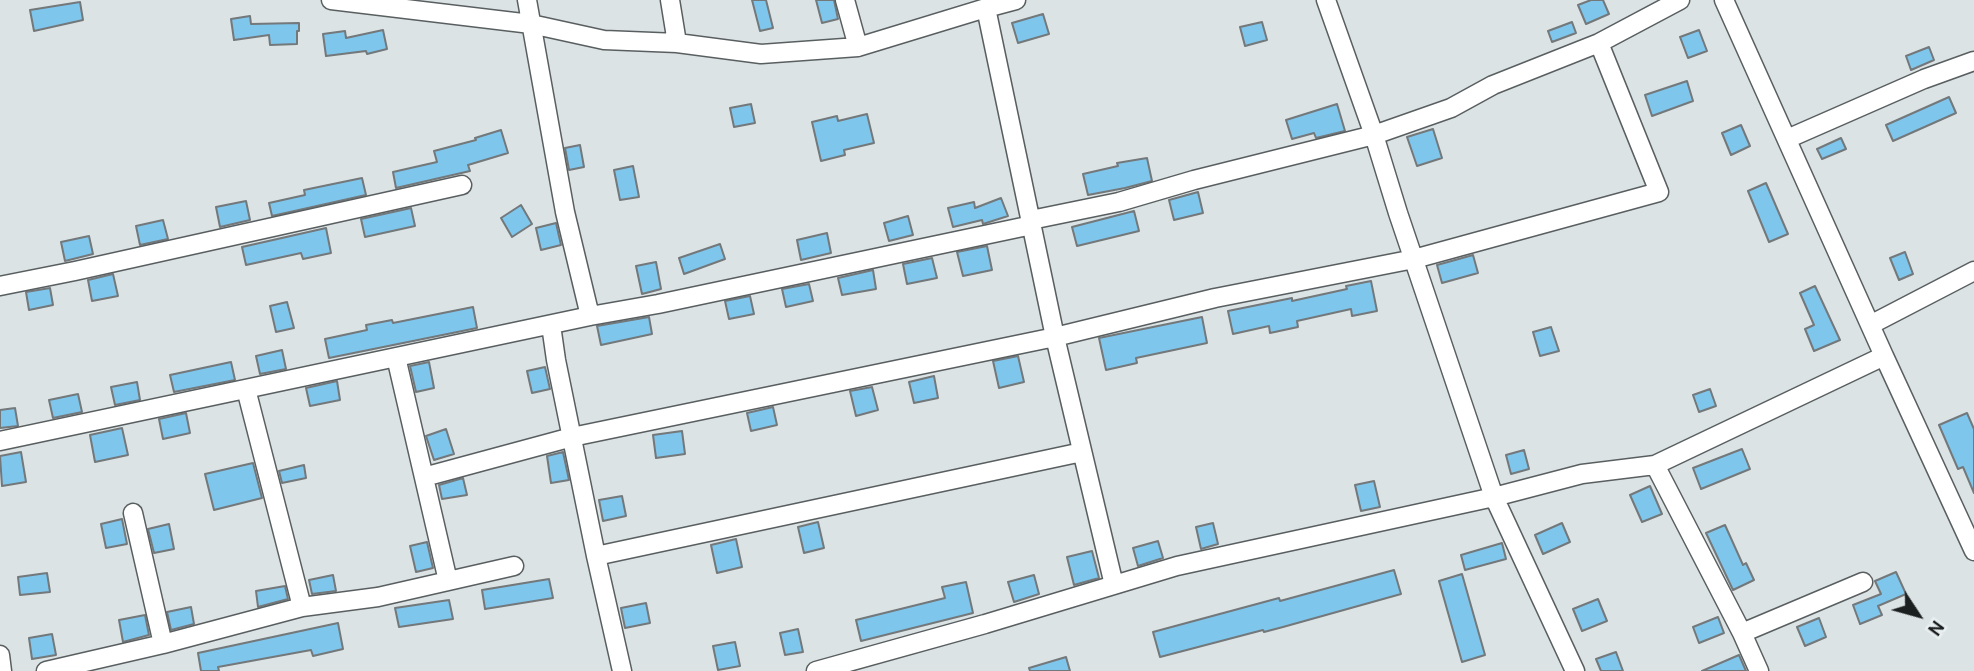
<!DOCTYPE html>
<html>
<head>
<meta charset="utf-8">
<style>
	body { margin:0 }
	#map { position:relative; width:1974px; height:671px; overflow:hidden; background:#dce3e4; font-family:Overpass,sans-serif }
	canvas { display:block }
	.north { position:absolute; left:1883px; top:580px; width:70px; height:70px; -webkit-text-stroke:5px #e9f0f1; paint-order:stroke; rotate:126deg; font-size:19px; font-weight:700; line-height:28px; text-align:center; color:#1c1f1f }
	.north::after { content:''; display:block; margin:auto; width:24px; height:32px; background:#1c1f1f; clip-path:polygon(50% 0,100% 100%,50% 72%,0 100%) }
</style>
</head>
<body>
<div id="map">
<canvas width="1974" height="671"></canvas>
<div class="north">N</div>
</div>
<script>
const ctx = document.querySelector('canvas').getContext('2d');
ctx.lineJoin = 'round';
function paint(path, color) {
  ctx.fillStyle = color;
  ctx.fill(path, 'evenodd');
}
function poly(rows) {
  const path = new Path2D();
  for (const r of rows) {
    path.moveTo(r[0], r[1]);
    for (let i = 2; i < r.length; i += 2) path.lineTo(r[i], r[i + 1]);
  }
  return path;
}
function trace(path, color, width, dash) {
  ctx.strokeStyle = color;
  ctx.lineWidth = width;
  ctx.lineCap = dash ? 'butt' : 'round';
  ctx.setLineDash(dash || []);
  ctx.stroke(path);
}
const building = poly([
	[752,0,766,0,773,28,760,31,752,0],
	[816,0,834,0,838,19,822,23,816,0],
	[1591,0,1603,0,1609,14,1586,24,1578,5,1591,0],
	[80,2,83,20,34,31,30,10,80,2],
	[1043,14,1049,34,1018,43,1012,23,1043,14],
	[250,16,251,24,299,23,299,31,297,31,297,44,270,45,269,35,234,40,231,19,250,16],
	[1262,22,1267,40,1245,46,1240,27,1262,22],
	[1572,22,1576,33,1552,42,1548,31,1572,22],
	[383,30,387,49,367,54,366,51,326,56,323,34,345,31,346,38,383,30],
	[1699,30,1707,51,1688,58,1680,37,1699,30],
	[1929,47,1934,60,1911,70,1906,56,1929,47],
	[1687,81,1693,101,1652,116,1645,95,1687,81],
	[1949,97,1956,113,1893,141,1886,125,1949,97],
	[751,104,755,123,734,127,730,108,751,104],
	[1337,104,1345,131,1316,138,1314,133,1292,139,1286,120,1337,104],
	[867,114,874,143,844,150,845,155,821,161,812,122,837,116,838,121,867,114],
	[1741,125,1750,146,1731,155,1722,133,1741,125],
	[1433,129,1442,158,1417,166,1407,137,1433,129],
	[501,130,508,153,468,165,470,171,396,188,393,172,437,162,434,151,476,140,475,138,501,130],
	[1841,138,1846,149,1822,159,1817,149,1841,138],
	[580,145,584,167,569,170,565,148,580,145],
	[1147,158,1152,181,1125,188,1088,195,1083,174,1118,166,1117,163,1147,158],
	[633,166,639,197,620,200,614,170,633,166],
	[362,178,366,195,272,216,269,203,305,195,304,190,362,178],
	[1766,183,1788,234,1769,242,1748,191,1766,183],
	[1198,192,1203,213,1174,220,1169,200,1198,192],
	[1001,198,1008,216,983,224,982,220,953,227,948,208,974,202,975,208,1001,198],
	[246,201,250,220,220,227,216,207,246,201],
	[521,205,532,224,512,237,501,218,521,205],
	[411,208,415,226,365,237,361,219,411,208],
	[1134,211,1139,231,1077,246,1072,227,1134,211],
	[908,216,913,235,889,241,884,223,908,216],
	[163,220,168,239,140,245,136,226,163,220],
	[556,223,561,245,541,250,536,228,556,223],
	[326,228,331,253,303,259,301,253,246,265,242,247,326,228],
	[827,233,831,253,801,260,797,240,827,233],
	[89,236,93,254,65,261,61,242,89,236],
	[720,244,725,259,684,274,679,258,720,244],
	[987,246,992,270,963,276,957,252,987,246],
	[1905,252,1913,274,1899,280,1890,258,1905,252],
	[1473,255,1478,273,1442,283,1437,265,1473,255],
	[932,258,937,278,907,284,903,264,932,258],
	[656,262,661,289,642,294,636,266,656,262],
	[873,270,876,289,842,295,838,278,873,270],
	[113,274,118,296,92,301,88,280,113,274],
	[1371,281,1377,311,1352,316,1351,309,1297,321,1298,327,1270,333,1269,326,1233,334,1228,311,1292,298,1292,301,1347,289,1346,286,1371,281],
	[809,284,813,301,786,307,782,289,809,284],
	[1815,286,1840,340,1814,351,1805,329,1814,325,1800,293,1815,286],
	[50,288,53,305,29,310,26,292,50,288],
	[750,296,754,314,729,319,725,301,750,296],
	[287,302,294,328,276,332,270,306,287,302],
	[473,307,477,328,329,358,325,339,367,330,366,325,392,320,393,323,473,307],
	[649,317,652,334,601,345,597,326,649,317],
	[1202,317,1207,343,1136,358,1137,363,1106,370,1099,338,1202,317],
	[1551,327,1559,351,1540,356,1533,332,1551,327],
	[282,350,286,369,260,374,256,356,282,350],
	[1018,356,1024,382,999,388,993,361,1018,356],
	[231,362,235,380,174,392,170,375,231,362],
	[429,362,434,388,416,392,410,366,429,362],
	[545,367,550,389,532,393,527,371,545,367],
	[934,376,938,398,914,403,909,382,934,376],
	[337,381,340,400,310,406,306,388,337,381],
	[137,382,140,400,115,405,111,387,137,382],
	[872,387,878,410,856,416,850,391,872,387],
	[1710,389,1716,406,1699,412,1693,395,1710,389],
	[78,394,82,412,53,418,49,400,78,394],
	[773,407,777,425,751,431,747,413,773,407],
	[15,408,18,426,0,428,0,410,15,408],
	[186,413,190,433,163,439,159,419,186,413],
	[1967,413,1974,429,1974,493,1963,467,1958,469,1939,425,1967,413],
	[122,428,128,455,95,462,90,435,122,428],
	[446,429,454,454,434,460,426,436,446,429],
	[682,431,685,454,656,458,653,435,682,431],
	[1742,449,1750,469,1701,489,1693,468,1742,449],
	[1524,450,1529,469,1511,474,1506,455,1524,450],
	[21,452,26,482,2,486,0,456,21,452],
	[563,452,569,480,551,483,547,456,563,452],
	[253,463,262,498,214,510,205,474,253,463],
	[304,465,306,478,282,483,279,471,304,465],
	[463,478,467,495,442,499,439,485,463,478],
	[1374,481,1380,507,1361,511,1355,485,1374,481],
	[1650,486,1662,514,1642,522,1630,495,1650,486],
	[622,496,626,516,603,521,599,500,622,496],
	[122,519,127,544,106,548,101,524,122,519],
	[818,522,824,548,804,553,798,527,818,522],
	[1213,523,1218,544,1201,549,1196,527,1213,523],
	[1562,523,1570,542,1543,554,1535,535,1562,523],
	[169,524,174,549,154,553,148,529,169,524],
	[1725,525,1743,565,1746,563,1754,580,1733,590,1706,533,1725,525],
	[736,539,742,567,717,573,711,545,736,539],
	[1158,541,1163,558,1138,566,1133,548,1158,541],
	[427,542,433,568,416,572,410,546,427,542],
	[1502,543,1506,559,1465,570,1461,555,1502,543],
	[1092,551,1099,578,1074,585,1067,557,1092,551],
	[1394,570,1401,594,1283,627,1264,632,1263,630,1160,657,1153,632,1279,598,1280,601,1394,570],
	[1896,572,1906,594,1878,606,1882,615,1860,624,1853,605,1881,594,1875,581,1896,572],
	[47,573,50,592,20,595,18,577,47,573],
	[1462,574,1485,655,1462,662,1439,581,1462,574],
	[333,575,336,591,312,594,309,580,333,575],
	[1034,575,1039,594,1014,602,1008,582,1034,575],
	[549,579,553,598,485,609,482,590,549,579],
	[966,582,973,613,861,641,856,620,945,598,942,587,966,582],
	[285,586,288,599,258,607,256,591,285,586],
	[1598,599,1607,621,1582,631,1573,609,1598,599],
	[449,600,453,619,399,627,395,608,449,600],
	[646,603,650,623,625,628,621,608,646,603],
	[191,607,194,624,171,630,167,612,191,607],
	[145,615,149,635,123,642,119,620,145,615],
	[1718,617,1724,633,1699,643,1693,627,1718,617],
	[1819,618,1826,637,1805,646,1797,627,1819,618],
	[338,623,343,649,313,656,311,650,218,667,219,671,201,671,198,653,338,623],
	[798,629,803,652,785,655,780,633,798,629],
	[52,634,56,655,32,659,29,638,52,634],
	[735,642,740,666,718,670,713,646,735,642],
	[1616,652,1623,671,1601,671,1596,659,1616,652],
	[1739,655,1746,671,1702,671,1739,655],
	[1066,657,1070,671,1030,671,1029,668,1066,657]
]);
paint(building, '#7fc6ed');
trace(building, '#73787b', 2);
const minor = poly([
	[331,0,531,24,604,40,677,43,761,54,858,47,986,8],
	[527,0,565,212,590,316],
	[670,0,677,43],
	[845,0,858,47],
	[1016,0,986,8,1055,337,1114,585],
	[1326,0,1374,135,1398,213,1494,497,1575,671],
	[1724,0,1884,356],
	[1787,139,1924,79,1974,61],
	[1031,220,1119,202,1194,180,1374,135,1451,108,1493,85,1599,43,1680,0],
	[0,286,75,271,462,185],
	[551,325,556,360,596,556,622,671],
	[1870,325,1974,271],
	[396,357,448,581],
	[246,389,302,607],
	[0,441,590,316,658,304,1032,225],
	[1655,465,1742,633,1759,671],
	[424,477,572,437,1055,337,1215,298,1414,259,1659,192,1599,43],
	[133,513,163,644],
	[596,556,1082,452],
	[1742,633,1863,582],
	[0,655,2,671],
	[46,671,163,644,302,607,378,597,514,566],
	[816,671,985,624,1177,566,1494,497,1582,474,1655,465,1884,356,1974,551]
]);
trace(minor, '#595f60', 21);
trace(minor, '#fff', 18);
</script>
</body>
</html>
